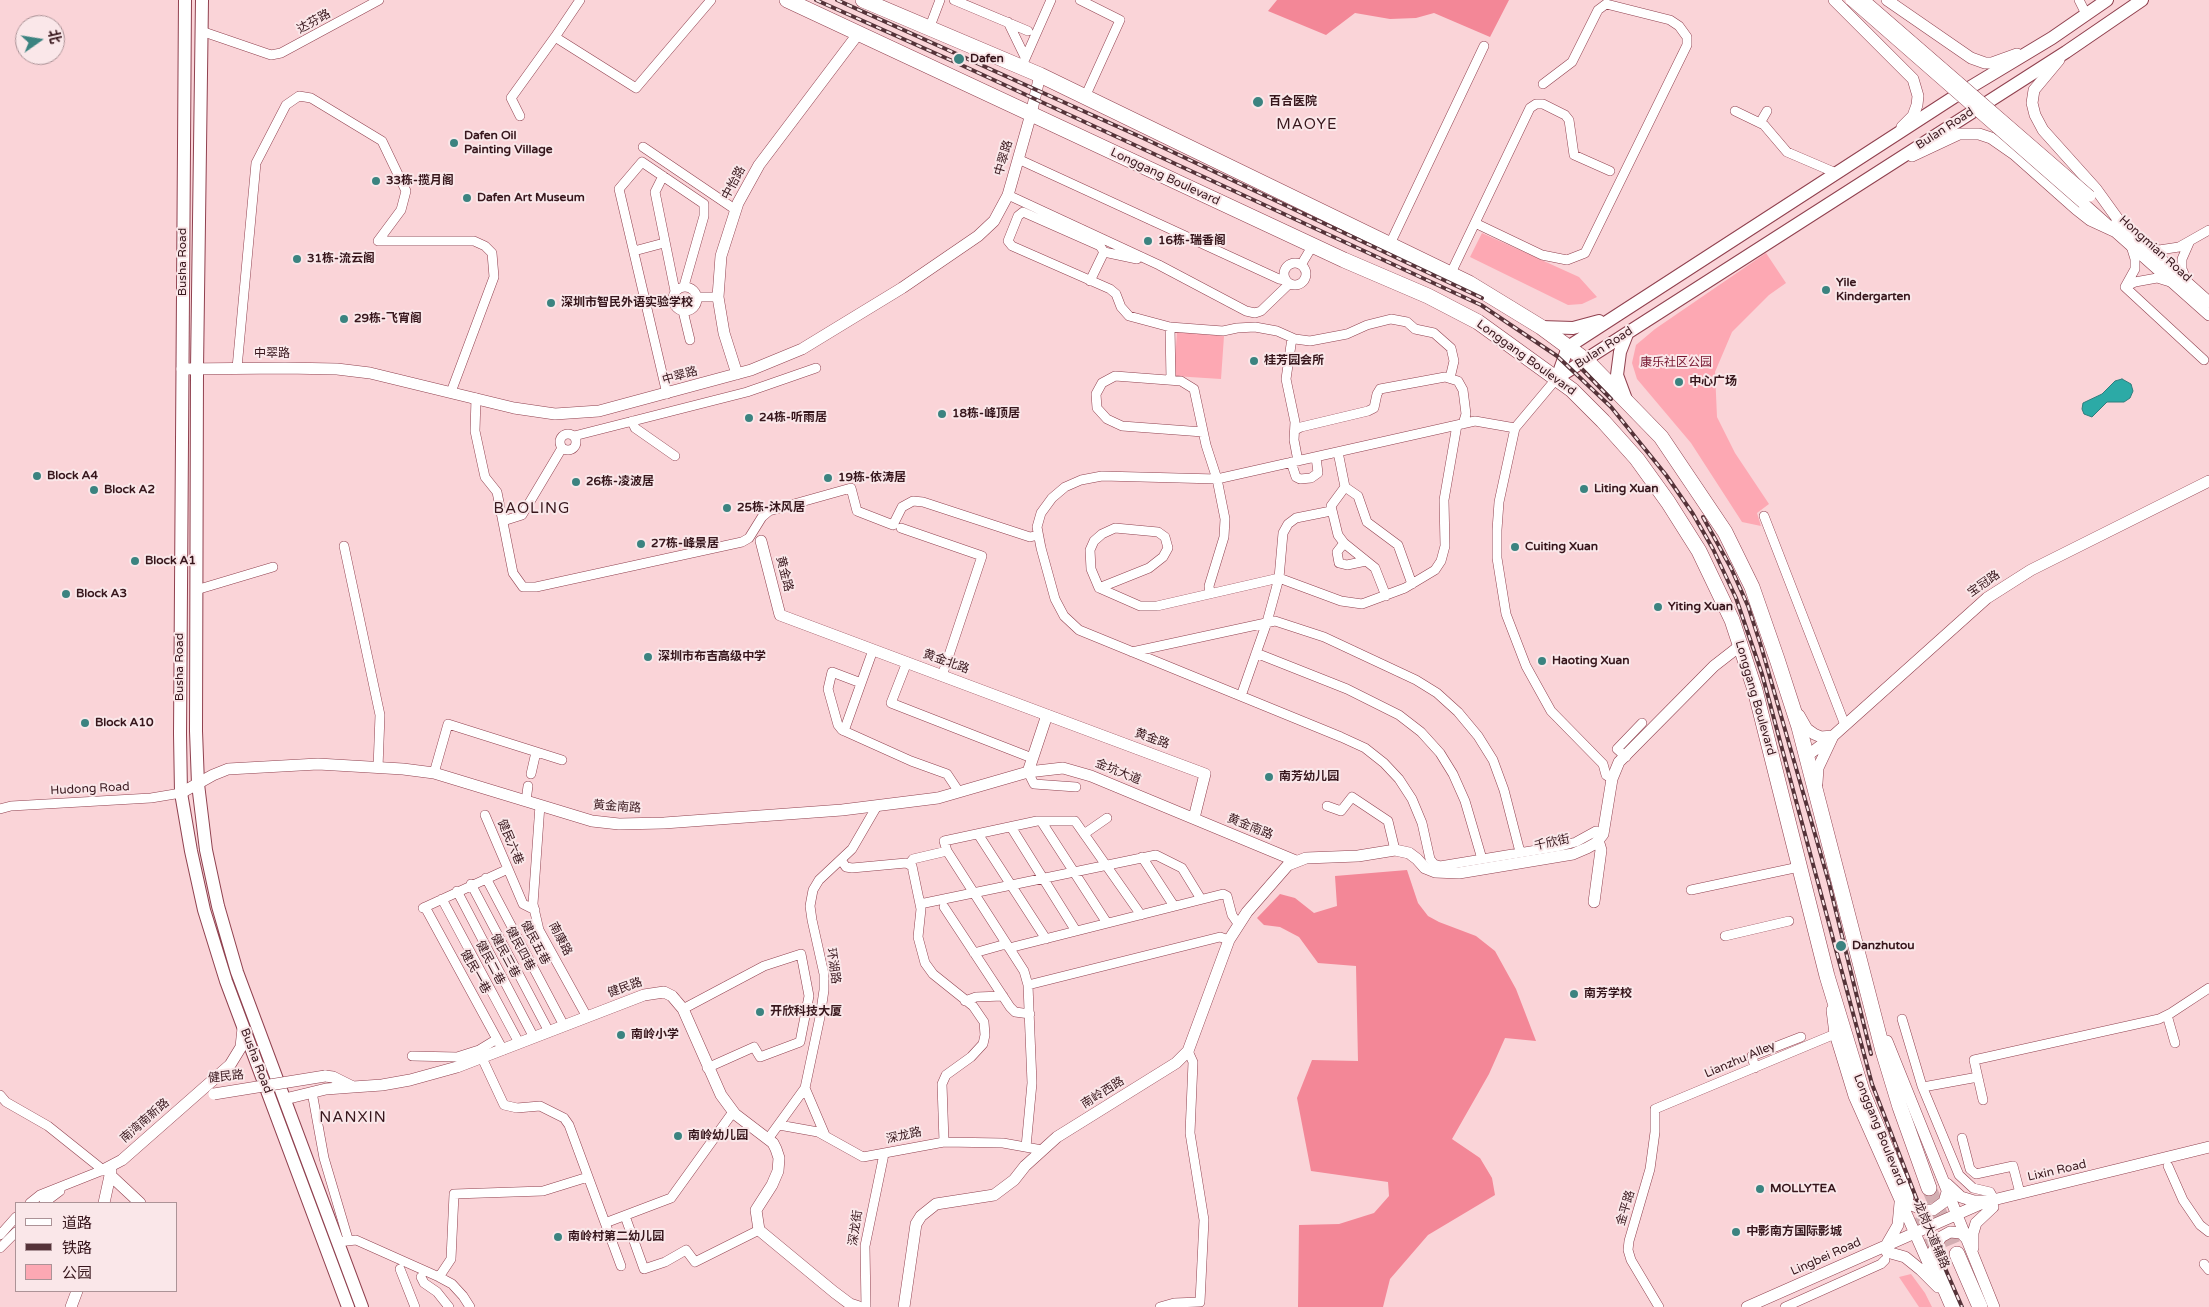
<!DOCTYPE html>
<html>
<head>
<meta charset="utf-8">
<style>
	body { margin:0 }
	#map { position:relative; width:2209px; height:1307px; overflow:hidden; background:#fad4d8; font-family:"Varela Round","Noto Sans SC",sans-serif }
	canvas { display:block }
	.legend { position:absolute; left:15px; top:1202px; width:162px; height:90px; box-sizing:border-box; background:#fae7e9; border:1px solid #ac9397; margin:0; padding:6px 9px; list-style:none; font-size:15px; color:#37161c }
	.legend li { display:flex; align-items:center; gap:10px; height:25px }
	.legend b { width:25px; border:1px solid #ac9397 }
	.north { position:absolute; left:15px; top:15px; width:50px; height:50px; box-sizing:border-box; background:#fae7e9; border:1px solid #ac9397; border-radius:50%; rotate:77deg; font-size:14px; font-weight:700; line-height:20px; text-align:center; color:#37161c }
	.north::after { content:''; display:block; margin:auto; width:18px; height:22px; background:#3b8380; clip-path:polygon(50% 0,100% 100%,50% 72%,0 100%) }
</style>
</head>
<body>
<div id="map">
<canvas width="2209" height="1307"></canvas>
<ul class="legend">
<li><b style="height:6px;background:#fff"></b>道路</li>
<li><b style="height:6px;background:#553339"></b>铁路</li>
<li><b style="height:14px;background:#fda8b3"></b>公园</li>
</ul>
<div class="north">北</div>
</div>
<script>
const ctx = document.querySelector('canvas').getContext('2d');
ctx.lineJoin = 'round';
function paint(path, color) {
  ctx.fillStyle = color;
  ctx.fill(path, 'evenodd');
}
function poly(rows) {
  const path = new Path2D();
  for (const r of rows) {
    if (r.length === 3) {
      path.moveTo(r[0] + r[2], r[1]);
      path.arc(r[0], r[1], r[2], 0, 2 * Math.PI);
      continue;
    }
    path.moveTo(r[0], r[1]);
    for (let i = 2; i < r.length; i += 2) path.lineTo(r[i], r[i + 1]);
  }
  return path;
}
function trace(path, color, width, dash) {
  ctx.strokeStyle = color;
  ctx.lineWidth = width;
  ctx.lineCap = dash ? 'butt' : 'round';
  ctx.setLineDash(dash || []);
  ctx.stroke(path);
}
function drawText(font, color, halo, rows, align = 'center') {
  ctx.font = font + ' "Varela Round","Noto Sans SC",sans-serif';
  ctx.lineWidth = 4;
  ctx.setLineDash([]);
  ctx.textBaseline = 'middle';
  ctx.strokeStyle = halo;
  ctx.fillStyle = color;
  for (const [text, x, y, turn = 0] of rows) {
    ctx.save();
    ctx.translate(x, y);
    ctx.rotate((+turn || 0) * Math.PI / 180);
    ctx.textAlign = isNaN(turn) ? turn : align;
    if (halo) ctx.strokeText(text, 0, 0);
    ctx.fillText(text, 0, 0);
    ctx.restore();
  }
}
paint(poly([
	[1482,233,1579,277,1597,297,1582,304,1568,305,1470,257],
	[1766,253,1786,283,1769,295,1732,332,1715,372,1717,417,1735,453,1769,504,1757,513,1761,526,1742,522,1691,443,1637,379,1632,363,1636,345,1655,329],
	[1177,332,1224,336,1221,379,1174,376],
	[1911,1274,1925,1293,1932,1307,1919,1307,1899,1277]
]), '#fda8b3');
paint(poly([
	[1277,0,1509,0,1490,37,1434,13,1416,18,1390,19,1355,13,1326,35,1268,11],
	[1407,870,1418,903,1428,916,1439,922,1476,936,1495,951,1516,989,1536,1041,1505,1038,1489,1074,1452,1139,1480,1158,1492,1178,1495,1195,1428,1235,1390,1279,1383,1307,1298,1307,1299,1225,1339,1224,1374,1213,1389,1196,1388,1182,1311,1171,1297,1098,1312,1060,1358,1061,1356,966,1318,963,1299,937,1280,927,1264,925,1257,918,1280,894,1295,898,1314,913,1337,906,1335,876]
]), '#f38797');
const water = poly([
	[2122,379,2131,384,2133,391,2130,398,2124,402,2107,402,2092,417,2084,414,2082,409,2083,403,2102,394,2115,381,2122,379]
]);
paint(water, '#2caaa6');
trace(water, '#2f7e7d', 1);
trace(poly([
	[1929,1188,1957,1254],
	[1906,1197,1935,1265]
]), '#d3aeb2', 15, [15, 8]);
const street = poly([
	[580,0,555,37,636,88,711,0],
	[954,0,1028,31],
	[1080,0,1120,20,1085,97],
	[2079,0,2086,14],
	[1008,22,1025,57],
	[929,29,940,0],
	[201,31,271,55,281,53,379,0],
	[1021,68,1051,0],
	[1735,111,1764,125,1787,152,1836,173],
	[520,116,511,98,555,37],
	[1760,123,1767,111],
	[643,147,736,210],
	[1018,159,1279,279,1285,280],
	[663,176,655,192,675,291],
	[1008,195,1159,265,1246,311,1255,313,1261,311,1289,284],
	[1475,223,1542,255,1567,260,1585,253,1687,45,1687,37,1679,26,1670,20,1606,4,1598,10,1572,62,1543,84],
	[1389,246,1484,46],
	[2149,248,2159,250,2179,247,2209,230],
	[634,251,664,243],
	[1104,252,1100,246,1023,212,1018,216,1008,241,1012,246,1110,289,1116,294,1121,307,1129,316,1170,327,1223,331,1237,328,1255,327,1277,331,1295,339,1310,341,1347,334,1367,325,1391,319,1407,322,1415,329,1434,333,1451,348,1454,361,1450,378],
	[1295,274,11],
	[1301,265,1313,245],
	[1450,275,1530,108,1536,104,1543,104,1565,115,1569,120,1574,155,1610,171],
	[1090,281,1104,252,1137,259],
	[2187,281,2182,269,2182,259,2189,243],
	[685,299,12],
	[2125,287,2204,360],
	[2125,287,2135,282,2157,278,2170,282],
	[2125,287,2135,269,2135,259,2131,246],
	[697,297,718,297],
	[683,311,690,340],
	[1170,327,1171,380],
	[1292,338,1286,379,1295,422,1294,440,1298,461],
	[237,368,256,163,286,105,299,96,311,98,382,141,406,191,401,210,378,241,474,241,485,246,492,253,494,277,451,392],
	[667,394,619,189,642,162,704,204,704,216,684,286],
	[476,398,475,431,483,468,485,477,497,492,513,573,523,587,536,587,742,542,749,538,762,517,769,511,851,488,857,511,893,525,902,507,913,501,923,502,1030,537,1038,535],
	[632,421,635,428,675,456],
	[1515,428,1475,421,1217,479,1102,476,1081,480,1065,487,1052,498,1041,513,1037,527,1041,548,1055,599,1064,616,1079,630,1341,737,1365,748,1384,763,1399,779,1412,799,1422,823,1430,859,1434,864,1440,866,1561,846,1576,842,1596,831,1603,834],
	[1515,428,1499,502,1497,530,1497,558,1506,614,1526,666,1551,711,1603,764,1606,775,1612,779],
	[1515,428,1557,378],
	[1295,430,1301,427,1368,411,1374,408,1377,394,1380,389,1445,377,1458,381,1463,390,1466,414,1463,424],
	[1203,432,1122,426,1107,419,1097,408,1096,394,1102,383,1115,376,1181,381,1194,389,1206,445,1217,479,1225,519,1224,537,1209,586,1210,593],
	[568,442,8],
	[574,436,747,392,816,368],
	[1338,452,1345,487,1331,506,1338,535,1344,543,1375,568,1386,596],
	[1291,462,1296,477,1300,479,1311,478,1318,473,1316,457],
	[1345,487,1358,496,1367,522,1398,545,1412,584],
	[1764,516,1845,725],
	[503,521,522,515,562,448],
	[901,528,982,556,942,676],
	[1344,543,1337,552,1339,563,1347,565,1366,561],
	[344,546,380,715,378,768],
	[1099,588,1149,568,1163,557,1168,548,1165,537,1158,532,1115,528,1102,534,1094,541,1090,550,1091,569,1099,588,1140,606,1157,606,1279,578,1341,601,1362,604,1405,588,1435,570,1441,561,1445,546,1444,500,1457,425],
	[196,590,273,567],
	[1132,652,1275,621,1324,637,1416,680,1437,693,1458,712,1478,736,1493,760,1504,790,1520,852],
	[1256,653,1347,689,1399,715,1421,732,1440,753,1453,774,1465,801,1482,859],
	[907,662,891,703,1032,758],
	[861,683,832,672,828,689,838,725,842,730,911,761,947,774,959,792],
	[1241,696,1267,622,1279,578,1283,533,1288,524,1296,518,1331,511],
	[844,731,873,650],
	[1626,757,1617,749,1642,723],
	[1028,772,1034,784,1076,787],
	[434,773,448,724,562,760],
	[531,774,536,752],
	[526,801,528,786],
	[540,805,533,904,539,930,587,1017],
	[1327,806,1341,811,1352,797,1388,821,1395,850],
	[0,809,11,806,151,798,181,793],
	[485,815,523,904,535,910],
	[1041,821,1107,923],
	[1011,827,1076,931],
	[978,834,1046,939],
	[1084,834,1107,818],
	[1142,857,1174,906],
	[841,860,846,867,852,868,906,863,912,866,921,909,918,937,925,963,933,974,973,1006,984,1022,985,1035,983,1044,971,1057,946,1075,942,1084,944,1142],
	[909,864,913,859,947,851],
	[486,878,561,1020],
	[471,884,546,1026],
	[1691,890,1799,867],
	[457,891,531,1032],
	[442,899,517,1039],
	[920,904,1156,855,1182,868,1201,899],
	[425,907,503,1050],
	[944,907,1010,1007,1015,1012,1030,1014],
	[423,908,508,869],
	[1725,936,1789,921],
	[1009,948,1223,894,1227,896,1232,915,1239,925],
	[974,953,1006,944],
	[1028,985,1220,937,1229,940],
	[965,1001,976,997,1003,996],
	[683,1009,764,966,801,954,809,996,800,1042,760,1057,754,1047,707,1068],
	[2167,1015,2175,1043],
	[1902,1019,1922,1086,1959,1175,1973,1188,1990,1192,1994,1199],
	[412,1056,457,1057,479,1050,497,1039],
	[482,1058,504,1105,517,1108,540,1106,564,1118,569,1125,621,1266],
	[1755,1068,1752,1056,1801,1037],
	[1923,1087,1978,1077],
	[805,1088,825,1135],
	[312,1092,324,1158,348,1239],
	[0,1095,6,1102,48,1126,103,1170],
	[1983,1100,1974,1060,2159,1019,2171,1013,2209,988],
	[779,1125,818,1132,863,1157,944,1142,1003,1143,1042,1150],
	[1962,1138,1970,1169,1976,1174,2013,1166,2020,1193],
	[768,1139,805,1088,820,1017,824,990,824,974,812,920,810,906,813,890,819,880,852,849,877,806],
	[1026,1147,1032,1083,1028,985,1024,971,947,851,944,841,1037,821,1075,821,1141,915],
	[2168,1166,2183,1200,2200,1225,2209,1232],
	[30,1203,40,1195,103,1170],
	[44,1203,60,1191],
	[625,1216,644,1269,665,1262,686,1250,695,1262,759,1230],
	[605,1223,671,1198,733,1112],
	[0,1235,16,1217],
	[338,1242,356,1240,439,1277,452,1284,463,1296,470,1307],
	[0,1248,16,1232],
	[2204,1264,2209,1270],
	[400,1269,415,1307],
	[421,1277,424,1283,437,1292,449,1307],
	[439,1277,451,1259,454,1194,543,1191,588,1177],
	[866,1307,865,1246,884,1154],
	[1160,1307,1174,1303,1200,1302,1204,1220,1190,1133,1193,1062,1188,1051],
	[1659,1307,1631,1260,1628,1250,1629,1241,1650,1169,1655,1132,1655,1109,1835,1034],
	[1785,1307,1881,1264,1885,1260]
]);
const secondary = poly([
	[1834,0,1913,79,1918,96,1917,105,1913,116,1902,127],
	[1887,0,1971,58,1985,63,1992,63,2017,54],
	[2059,60,2034,90,2032,103,2035,115,2043,130,2096,189,2122,225],
	[1912,156,1959,134,1979,134,1991,138,2014,154,2076,209,2090,220,2116,232],
	[2083,203,2209,315],
	[2117,220,2209,302],
	[182,369,285,368,337,369,370,373,514,408,555,414,599,411,751,370,802,349,902,288,978,236,994,221,1008,195,1031,114,1040,75],
	[737,374,724,333,718,297,721,256,738,203,759,165,858,34],
	[761,541,780,615,1047,715,1028,772],
	[1047,715,1205,774,1194,818],
	[1799,715,1807,729,1814,734,1821,737,1833,736,1818,768,1817,783],
	[1807,756,1833,736,1987,598,2031,570,2209,481],
	[181,793,213,775,228,769,318,764,403,769,434,773,592,821,619,824,664,823,842,810,938,798,1028,772,1063,768,1091,776,1296,861],
	[1594,902,1601,850,1598,840],
	[1832,1010,1835,1034,1854,1096,1933,1274],
	[1887,1041,1994,1307],
	[325,1076,333,1077,353,1087,382,1085,410,1080,457,1067,644,995,664,992,672,996,683,1009,721,1095,735,1114,773,1143,776,1149,779,1158,778,1171,772,1185,756,1210,759,1230,834,1292,850,1304,859,1307],
	[285,1099,326,1089,353,1087],
	[103,1170,122,1160,230,1065,241,1047,243,1028],
	[110,1175,140,1203],
	[1947,1184,1961,1197,1974,1201,1985,1201],
	[1901,1201,1924,1210,1933,1210,1944,1202,1947,1192],
	[104,1203,111,1171],
	[1887,1244,1898,1225,1900,1203],
	[1973,1248,1973,1233,1976,1223,1993,1207],
	[1887,1252,1905,1257,1921,1270,1938,1287],
	[1929,1263,1932,1253,1941,1237,1950,1232,1961,1233,1966,1238],
	[71,1307,77,1291],
	[904,1307,916,1224,921,1216,936,1204,994,1195,1014,1180,1025,1166,1057,1137,1176,1063,1188,1051,1229,940,1247,912,1288,865,1306,858,1358,856,1395,850,1409,853,1417,859,1425,868,1435,872,1459,873,1573,854,1587,848,1596,843,1603,834,1612,779,1619,762,1714,666,1741,645],
	[1747,1307,1985,1202,2209,1147]
]);
const primary = poly([
	[185,0,180,734,181,793,191,851,204,910,226,981,348,1307],
	[202,0,197,369,196,731,198,784,206,850,218,906,237,972,362,1307],
	[1541,327,1573,328,1599,321],
	[1627,334,1620,352,1617,375,1627,402],
	[1557,378,2066,52,2142,0],
	[1557,378,1568,347,1954,97,2052,38,2107,0]
]);
const highway = poly([
	[787,0,1344,260,1428,296,1478,322,1572,390,1603,421,1637,459,1668,502,1699,551,1732,620,1755,690,1827,976,1862,1091,1906,1197],
	[863,0,1040,75,1469,283,1541,327,1587,361,1661,437,1725,532,1752,587,1777,659,1799,727,1883,1051,1900,1107,1929,1188],
	[1957,1254,1980,1307],
	[1935,1265,1953,1307]
]);
trace(street, '#90414f', 10);
trace(secondary, '#90414f', 12);
trace(primary, '#90414f', 14);
trace(highway, '#90414f', 16);
trace(street, '#fff', 9);
trace(secondary, '#fff', 11);
trace(primary, '#fff', 12);
trace(highway, '#fff', 15);
const rail = poly([
	[816,0,957,63,1481,305,1557,356,1611,407,1666,475,1693,514,1713,549,1736,598,1762,674,1872,1084,1931,1236,1962,1307],
	[837,0,1143,138,1482,298],
	[1578,365,1611,399],
	[1703,517,1731,568,1748,606,1761,646,1829,883,1871,1054]
]);
trace(rail, '#553339', 4);
trace(rail, '#fae7e9', 2, [5.5]);
const secondaryBridge = poly([
	[1851,0,2083,203],
	[1864,0,2090,196],
	[214,1094,325,1076]
]);
trace(secondaryBridge, '#90414f', 12, []);
trace(secondaryBridge, '#fff', 11);
for (const [x, y, r, color] of [
	[959,59,6,"#3b8380"],
	[1258,102,6,"#3b8380"],
	[454,143,5,"#3b8380"],
	[376,181,5,"#3b8380"],
	[467,198,5,"#3b8380"],
	[1148,241,5,"#3b8380"],
	[297,259,5,"#3b8380"],
	[1826,290,5,"#3b8380"],
	[551,303,5,"#3b8380"],
	[344,319,5,"#3b8380"],
	[1254,361,5,"#3b8380"],
	[1679,382,5,"#3b8380"],
	[942,414,5,"#3b8380"],
	[749,418,5,"#3b8380"],
	[37,476,5,"#3b8380"],
	[828,478,5,"#3b8380"],
	[576,482,5,"#3b8380"],
	[1584,489,5,"#3b8380"],
	[94,490,5,"#3b8380"],
	[727,508,5,"#3b8380"],
	[641,544,5,"#3b8380"],
	[1515,547,5,"#3b8380"],
	[135,561,5,"#3b8380"],
	[66,594,5,"#3b8380"],
	[1658,607,5,"#3b8380"],
	[648,657,5,"#3b8380"],
	[1542,661,5,"#3b8380"],
	[85,723,5,"#3b8380"],
	[1269,777,5,"#3b8380"],
	[1841,946,6,"#3b8380"],
	[1574,994,5,"#3b8380"],
	[760,1012,5,"#3b8380"],
	[621,1035,5,"#3b8380"],
	[678,1136,5,"#3b8380"],
	[1760,1189,5,"#3b8380"],
	[1736,1232,5,"#3b8380"],
	[558,1237,5,"#3b8380"]
]) {
  const dot = new Path2D();
  dot.arc(x, y, r, 0, 2 * Math.PI);
  ctx.fillStyle = color;
  ctx.fill(dot);
  trace(dot, '#fae7e9', 2);
}
drawText('12px', '#37161c', '#fae7e9', [
	["达芬路",314,22,-29],
	["Bulan Road",1945,129,-33],
	["中翠路",1004,158,-74],
	["Longgang Boulevard",1165,177,25],
	["中怡路",734,183,-62],
	["Hongmian Road",2155,249,42],
	["Busha Road",183,262,-90],
	["Bulan Road",1604,348,-33],
	["中翠路",272,354],
	["Longgang Boulevard",1526,358,36],
	["中翠路",680,376,-16],
	["黄金路",784,574,76],
	["宝冠路",1984,584,-35],
	["黄金北路",946,662,20],
	["Busha Road",180,667,-90],
	["Longgang Boulevard",1755,698,74],
	["黄金路",1152,739,20],
	["金坑大道",1118,772,22],
	["Hudong Road",90,789,-3],
	["黄金南路",617,807,4],
	["黄金南路",1250,827,22],
	["健民六巷",510,842,67],
	["千欣街",1552,843,-12],
	["南康路",560,939,63],
	["健民五巷",535,943,62],
	["健民四巷",520,949,62],
	["健民三巷",505,956,62],
	["健民二巷",490,963,62],
	["环湖路",833,966,82],
	["健民一巷",475,972,61],
	["健民路",625,988,-20],
	["Lianzhu Alley",1740,1060,-23],
	["Busha Road",256,1061,69],
	["健民路",226,1077,-6],
	["南岭西路",1103,1093,-32],
	["南湾南新路",145,1121,-41],
	["Longgang Boulevard",1879,1130,68],
	["深龙路",904,1136,-13],
	["Lixin Road",2057,1171,-13],
	["金平路",1626,1208,-73],
	["深龙街",856,1228,-82],
	["龙岗大道辅路",1931,1235,67],
	["Lingbei Road",1826,1257,-24]
]);
drawText('bold 12px', '#37161c', '#fae7e9', [
	["Dafen",970,59],
	["百合医院",1269,102],
	["Dafen Oil",464,136],
	["Painting Village",464,150],
	["33栋-揽月阁",386,181],
	["Dafen Art Museum",477,198],
	["16栋-瑞香阁",1158,241],
	["31栋-流云阁",307,259],
	["Yile",1836,283],
	["Kindergarten",1836,297],
	["深圳市智民外语实验学校",561,303],
	["29栋-飞宵阁",354,319],
	["桂芳园会所",1264,361],
	["中心广场",1689,382],
	["18栋-峰顶居",952,414],
	["24栋-听雨居",759,418],
	["Block A4",47,476],
	["19栋-依涛居",838,478],
	["26栋-凌波居",586,482],
	["Liting Xuan",1594,489],
	["Block A2",104,490],
	["25栋-沐风居",737,508],
	["27栋-峰景居",651,544],
	["Cuiting Xuan",1525,547],
	["Block A1",145,561],
	["Block A3",76,594],
	["Yiting Xuan",1668,607],
	["深圳市布吉高级中学",658,657],
	["Haoting Xuan",1552,661],
	["Block A10",95,723],
	["南芳幼儿园",1279,777],
	["Danzhutou",1852,946],
	["南芳学校",1584,994],
	["开欣科技大厦",770,1012],
	["南岭小学",631,1035],
	["南岭幼儿园",688,1136],
	["MOLLYTEA",1770,1189],
	["中影南方国际影城",1746,1232],
	["南岭村第二幼儿园",568,1237]
], 'left');
drawText('12px', '#75152f', '#fae7e9', [
	["康乐社区公园",1676,363]
]);
ctx.letterSpacing = '1px';
drawText('15px', '#37161c', '#fae7e9', [
	["MAOYE",1307,125],
	["BAOLING",532,509],
	["NANXIN",353,1118]
]);
ctx.letterSpacing = '0px';
</script>
</body>
</html>
